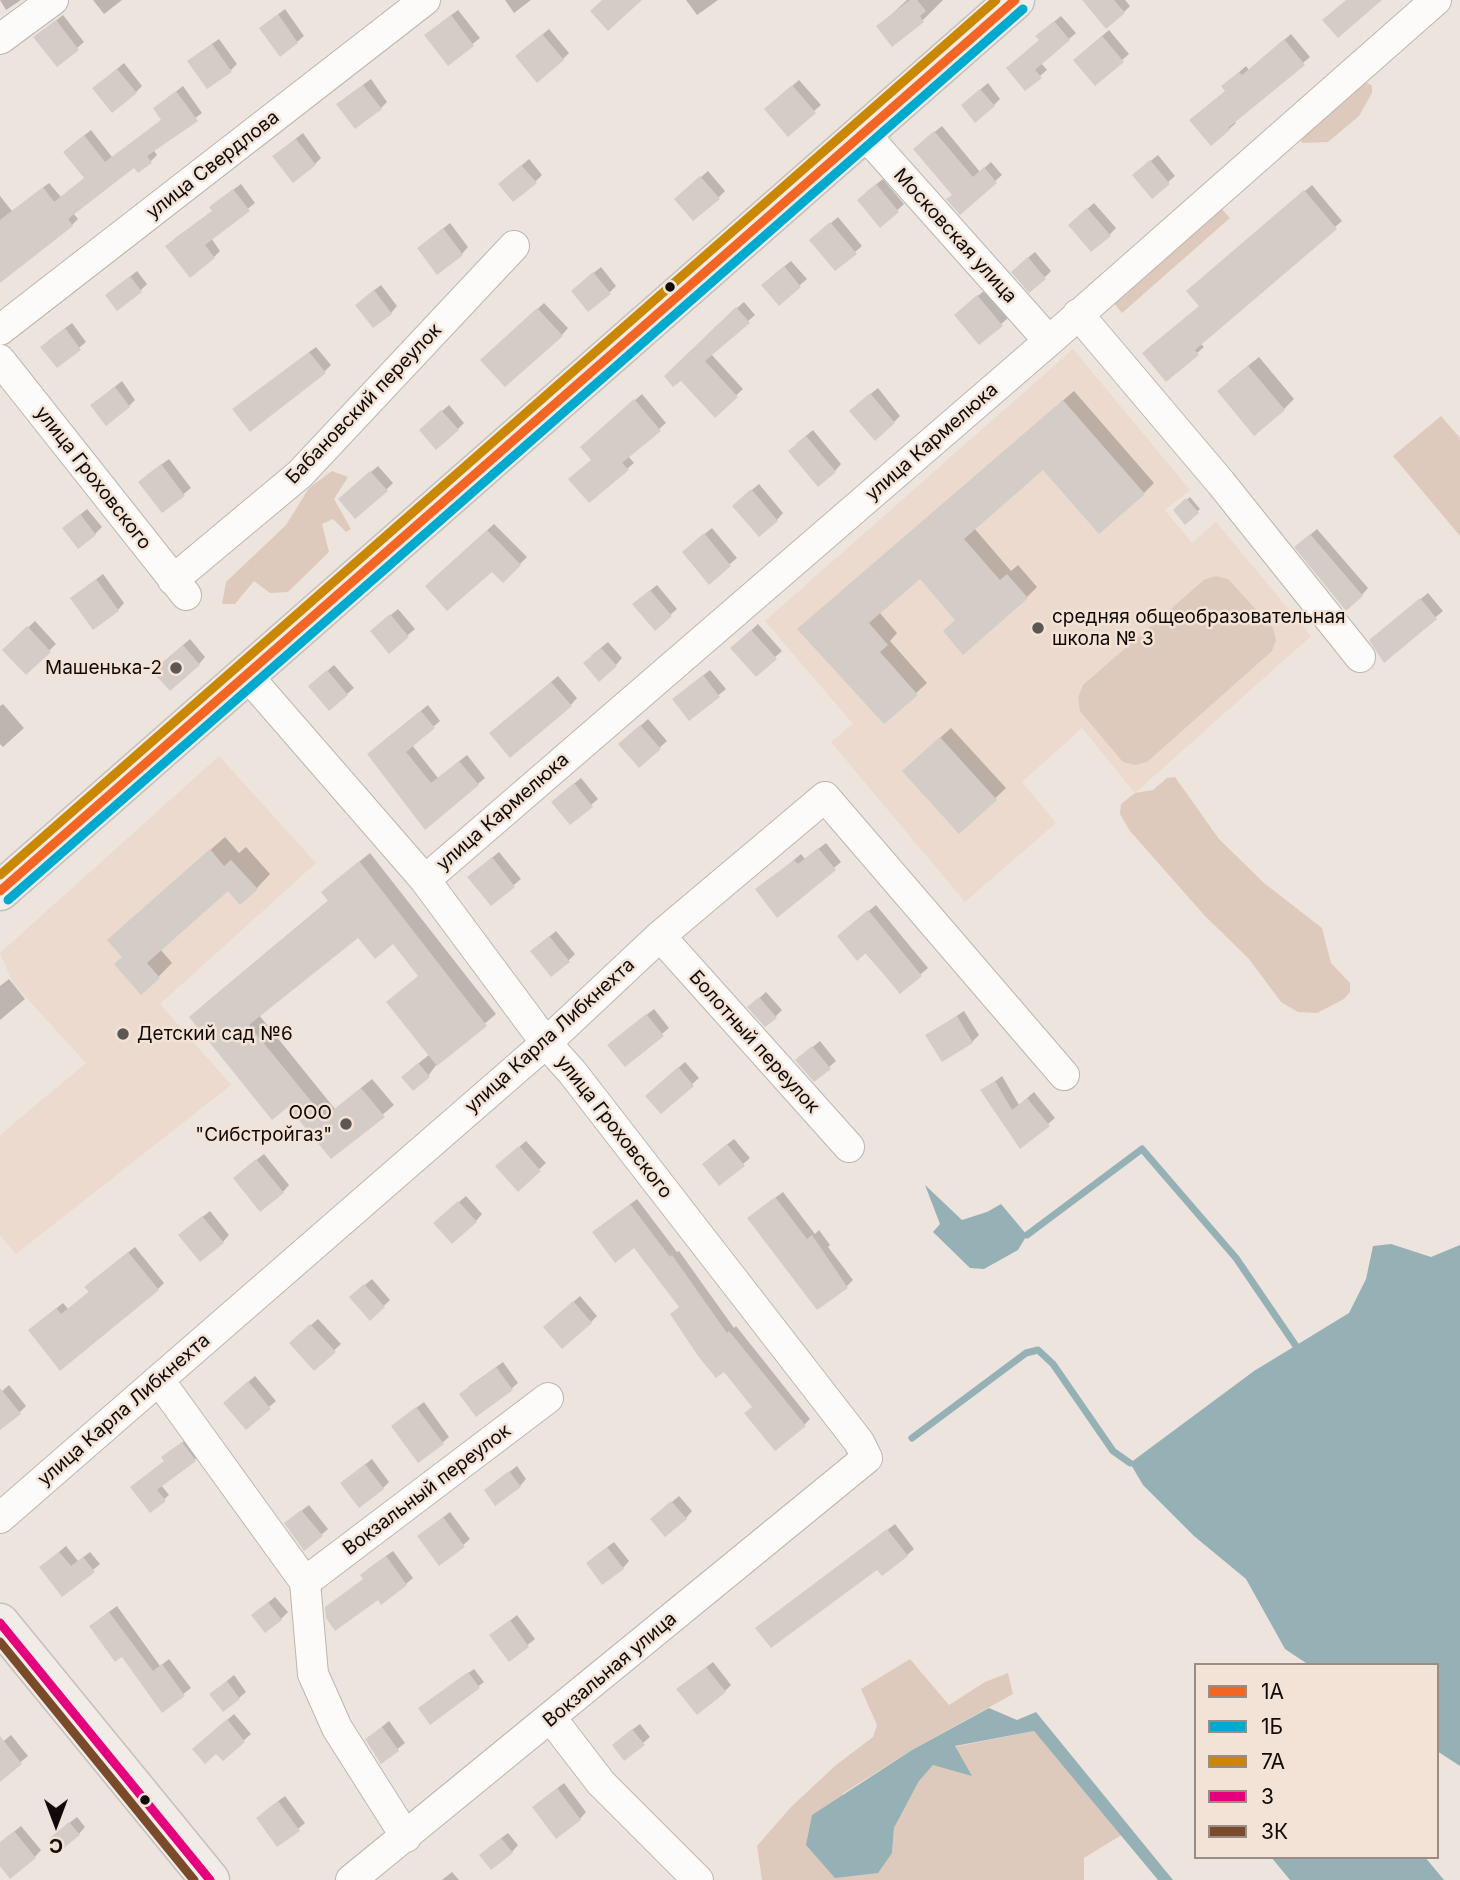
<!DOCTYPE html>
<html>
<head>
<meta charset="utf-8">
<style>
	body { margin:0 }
	#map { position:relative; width:1460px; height:1880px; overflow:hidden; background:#ede4dd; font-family:Inter,sans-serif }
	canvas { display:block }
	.legend { position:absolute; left:1194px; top:1663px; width:245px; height:196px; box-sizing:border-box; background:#f3e3d7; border:2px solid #988d84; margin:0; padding:9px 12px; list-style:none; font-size:21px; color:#100b08 }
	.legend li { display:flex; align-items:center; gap:14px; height:35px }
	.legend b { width:35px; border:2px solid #988d84 }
	.north { position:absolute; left:21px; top:1789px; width:70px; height:70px; -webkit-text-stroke:5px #f3e3d7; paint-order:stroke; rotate:180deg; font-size:19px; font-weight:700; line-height:28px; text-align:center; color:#100b08 }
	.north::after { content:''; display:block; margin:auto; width:24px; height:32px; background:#100b08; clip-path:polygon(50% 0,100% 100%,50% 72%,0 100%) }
</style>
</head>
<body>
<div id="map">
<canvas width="1460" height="1880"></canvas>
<ul class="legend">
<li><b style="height:9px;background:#f26522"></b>1А</li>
<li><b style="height:9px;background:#00a9ce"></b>1Б</li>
<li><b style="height:9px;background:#c98702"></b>7А</li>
<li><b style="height:9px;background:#e5007d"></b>3</li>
<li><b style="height:9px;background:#7a4b2a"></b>3К</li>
</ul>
<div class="north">С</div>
</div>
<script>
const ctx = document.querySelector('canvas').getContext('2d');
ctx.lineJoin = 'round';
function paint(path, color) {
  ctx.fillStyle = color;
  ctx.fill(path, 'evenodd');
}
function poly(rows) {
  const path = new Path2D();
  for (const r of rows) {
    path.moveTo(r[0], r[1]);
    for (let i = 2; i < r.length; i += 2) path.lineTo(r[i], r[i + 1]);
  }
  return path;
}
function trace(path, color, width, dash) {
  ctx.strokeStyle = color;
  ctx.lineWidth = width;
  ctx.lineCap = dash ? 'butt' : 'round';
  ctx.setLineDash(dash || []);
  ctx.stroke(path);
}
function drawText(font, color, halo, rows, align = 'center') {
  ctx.font = font + ' Inter,sans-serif';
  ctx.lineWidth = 5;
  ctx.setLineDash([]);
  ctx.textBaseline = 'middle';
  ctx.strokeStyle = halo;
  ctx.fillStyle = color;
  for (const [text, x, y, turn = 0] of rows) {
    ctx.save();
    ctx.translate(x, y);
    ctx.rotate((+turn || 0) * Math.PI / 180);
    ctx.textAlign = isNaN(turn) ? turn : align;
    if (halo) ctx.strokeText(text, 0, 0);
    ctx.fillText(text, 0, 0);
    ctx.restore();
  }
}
paint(poly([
	[1073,349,1190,490,1165,510,1192,543,1216,522,1311,636,1135,793,1082,728,1022,782,1056,823,965,902,831,742,853,724,765,621],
	[219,756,316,863,160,1004,231,1085,16,1254,0,1235,0,1135,86,1063,13,983,0,953]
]), '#ebdacd');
paint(poly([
	[1362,79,1372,86,1372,93,1359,116,1328,142,1302,143,1301,137],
	[1220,207,1230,218,1122,313,1113,302],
	[1441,416,1460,438,1460,536,1393,456],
	[332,471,348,477,334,499,351,529,346,532,333,519,322,524,329,552,288,592,270,593,254,581,235,604,222,604,226,582,286,525,309,488],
	[1216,576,1228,579,1273,628,1276,640,1272,651,1147,762,1135,765,1123,762,1080,711,1078,698,1083,685,1204,580],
	[1175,777,1219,839,1264,883,1322,928,1331,963,1350,983,1350,992,1344,999,1317,1013,1298,1012,1281,1002,1249,959,1205,916,1130,831,1120,814,1121,804,1135,793,1153,790,1167,778],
	[910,1659,949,1705,985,1682,1008,1673,1013,1694,912,1750,842,1794,892,1853,894,1828,919,1781,933,1764,971,1775,954,1747,1034,1731,1123,1834,1084,1858,1084,1880,762,1880,757,1846,791,1807,836,1765,873,1737,877,1725,861,1689]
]), '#decabc');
paint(poly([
	[925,1185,962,1220,987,1212,1001,1204,1027,1235,1018,1250,984,1269,970,1268,933,1232,940,1224],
	[1391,1244,1431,1257,1460,1245,1460,1766,1437,1751,1437,1665,1309,1665,1285,1649,1246,1579,1194,1536,1143,1485,1130,1463,1254,1371,1349,1313,1366,1279,1373,1246],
	[989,1708,1017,1720,1036,1712,1173,1880,1158,1880,1034,1731,955,1746,972,1776,933,1765,919,1781,894,1828,892,1853,878,1873,835,1878,806,1845,812,1815,912,1750],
	[1271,1857,1425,1857,1444,1880,1290,1880]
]), '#96b1b6');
paint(poly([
	[0,0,21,0,6,10],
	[93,0,122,0,104,14],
	[505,0,531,0,514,13],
	[686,0,718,0,697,15],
	[907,0,943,0,923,20,879,26],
	[1084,0,1125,0,1130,6,1124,12],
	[285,9,304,36,297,42,268,22],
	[458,10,480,38,448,64,433,29],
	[63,15,84,42,57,65,35,37],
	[1061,16,1076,33,1041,63,1047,70,1026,88,1044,30],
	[549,29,569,53,563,59,524,50],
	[1109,30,1129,54,1095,84,1082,53],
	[1291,34,1310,57,1234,121,1236,123,1212,144,1230,80,1246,66,1249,70],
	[219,39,237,64,231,70,196,55],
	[124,63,142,86,136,92,101,82],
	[371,79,387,102,381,108,345,98],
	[799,80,821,105,814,111,773,103],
	[988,83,1000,99,994,105,969,99],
	[183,86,202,113,153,149,157,155,151,161,138,171,134,166,73,213,78,219,72,225,0,281,0,196,12,211,49,183,61,197,85,178,71,146,91,130,112,157,163,120,155,108],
	[942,126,980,172,991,162,1002,175,960,212,954,194,922,142],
	[303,133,321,158,315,164,281,150],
	[1158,155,1175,176,1152,196,1141,169],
	[529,159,542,175,535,182,507,178],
	[708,171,725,191,719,197,683,193],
	[883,179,904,204,880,226,865,193],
	[241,184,255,203,211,238,220,251,214,257,174,239,214,210,218,201],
	[1312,185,1342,221,1200,343,1204,347,1166,380,1201,306,1195,285],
	[1094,203,1116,228,1109,235,1077,218],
	[838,217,862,246,855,252,818,234],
	[450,223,468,247,462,254,426,242],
	[1035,252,1051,271,1045,277,1019,265],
	[791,261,807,279,779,303,770,278],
	[601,267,616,286,610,292,580,284],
	[137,271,147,284,141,290,107,295],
	[381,285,397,306,391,313,364,298],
	[985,290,1008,318,980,343,963,308],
	[744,302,755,315,711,354,743,389,715,415,681,378,715,327],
	[544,303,568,328,562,335,483,360],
	[72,323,86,342,57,366,49,340],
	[316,347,331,365,324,372,241,403],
	[1259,357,1294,399,1284,409,1229,381],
	[122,381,135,400,129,406,99,399],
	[878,388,900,416,894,422,858,404],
	[1074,391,1154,483,1144,493,1044,468,974,528,1011,571,1018,565,1037,587,1027,597,957,620,920,577,879,612,897,633,890,641,927,683,916,693,810,619],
	[642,394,666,423,628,456,634,463,627,469,593,459,589,441],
	[449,405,464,423,458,429,428,423],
	[813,430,841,464,835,471,796,444],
	[169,459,191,488,163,511,147,475],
	[378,466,393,483,386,490,347,492],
	[759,484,783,513,777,520,741,499],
	[1190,497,1200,509,1185,522,1175,510],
	[87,509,102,527,95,534,64,528],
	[494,524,527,557,503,581,492,570,433,579],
	[712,528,737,558,709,582,690,546],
	[1317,529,1368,588,1362,595,1303,541],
	[103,574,124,603,118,610,72,598],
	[657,585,677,609,670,615,641,598],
	[1428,593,1443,611,1384,660,1378,634],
	[398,609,415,629,389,651,379,625],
	[35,621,56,644,26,673,5,650],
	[758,624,782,651,775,657,739,642],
	[190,639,205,657,199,664,161,664],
	[608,642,622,658,616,665,591,656],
	[334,665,354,688,347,694,317,680],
	[710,670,726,689,689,719,681,693],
	[558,676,577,698,571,705,498,727],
	[3,704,24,728,3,747,0,744,0,706],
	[428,705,440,721,412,745,438,778,467,755,485,778,426,828,376,747],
	[648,719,667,741,639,766,627,738],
	[951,728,1006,788,959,832,914,761],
	[581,778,598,799,570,823,559,796],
	[225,837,239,853,246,847,270,874,257,888,228,889,160,949,172,963,158,977,124,956,124,926],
	[826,843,841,862,777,916,762,886,801,854,805,859],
	[499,852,521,879,491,904,476,871],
	[370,853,496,1014,437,1064,428,1076,414,1067,430,1054,420,975,393,942,358,936,259,1015,335,1109,372,1079,394,1105,332,1157,201,1007,329,900,334,882],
	[876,905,928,968,900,992,845,930],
	[556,931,575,954,568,961,539,945],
	[9,979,25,999,0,1020,0,986],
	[766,992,782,1010,775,1017,756,1001],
	[654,1009,669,1028,625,1065,616,1039],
	[964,1011,979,1035,972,1042,928,1035],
	[820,1041,836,1061,814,1080,804,1054],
	[685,1062,699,1078,661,1112,654,1089],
	[1002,1076,1019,1105,1034,1092,1055,1118,1021,1147,982,1091],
	[734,1139,750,1158,743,1164,710,1158],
	[526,1141,546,1163,518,1189,504,1160],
	[264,1154,289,1185,283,1192,241,1172],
	[783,1192,815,1234,819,1230,830,1245,828,1247,853,1280,846,1287,756,1212],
	[466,1196,482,1214,476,1221,442,1217],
	[637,1199,677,1252,679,1251,734,1328,736,1326,810,1419,804,1425,754,1406,725,1370,672,1314,681,1306,635,1246,600,1227],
	[210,1211,229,1235,223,1242,187,1229],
	[135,1247,164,1283,158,1289,36,1325,63,1303,68,1309,90,1291,92,1281],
	[372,1279,390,1300,370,1319,358,1291],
	[580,1296,597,1316,591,1322,552,1321],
	[318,1319,341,1344,314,1369,298,1337],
	[503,1362,518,1383,511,1389,468,1387],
	[255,1376,276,1401,269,1407,232,1396],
	[9,1385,26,1406,20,1412,0,1415,0,1393],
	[424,1402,449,1437,442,1443,400,1420],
	[187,1439,199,1456,161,1485,169,1495,150,1511,167,1453],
	[372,1459,389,1482,383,1488,342,1483],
	[517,1466,526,1479,520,1486,486,1490],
	[679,1496,692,1511,686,1518,659,1513],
	[309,1505,328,1529,321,1535,293,1517],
	[450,1512,470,1539,463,1545,419,1536],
	[895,1524,914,1549,907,1555,757,1628],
	[614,1542,629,1561,623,1568,594,1557],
	[66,1546,78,1561,90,1552,100,1564,63,1595,48,1561],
	[393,1551,413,1578,406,1584,364,1578,362,1575,368,1569],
	[275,1597,288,1612,281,1619,260,1609],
	[117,1606,160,1666,169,1659,191,1688,163,1710,98,1620],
	[517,1615,535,1639,510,1659,492,1635],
	[713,1662,731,1685,725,1691,685,1683],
	[474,1669,484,1682,431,1722,425,1704],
	[234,1675,246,1692,239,1698,211,1694],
	[234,1714,251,1734,223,1759,201,1743],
	[389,1721,405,1743,381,1762,367,1739],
	[640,1724,650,1737,643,1743,621,1738],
	[11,1735,28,1756,0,1779,0,1744],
	[564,1783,586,1812,580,1819,541,1801],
	[285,1796,305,1823,298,1829,265,1811],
	[77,1817,85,1827,79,1834,59,1831],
	[21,1826,41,1850,35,1857,0,1864,0,1843],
	[508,1833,518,1845,512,1852,488,1848],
	[452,1872,459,1880,442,1880]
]), '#0003');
trace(poly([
	[1027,1235,1142,1149,1236,1258,1296,1346],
	[912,1438,1026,1353,1038,1350,1053,1364,1113,1451,1130,1463]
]), '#96b1b6', 7);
paint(poly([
	[602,0,642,0,608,31,590,11],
	[910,0,917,0,926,11,920,16,924,22,892,47,876,26],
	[1082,0,1114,0,1125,13,1106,29],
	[1346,0,1382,0,1338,38,1322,20],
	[278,14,298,43,280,57,259,28],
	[451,15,474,46,448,66,424,35],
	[56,20,79,50,57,67,33,37],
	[1054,21,1070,40,1035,70,1042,78,1025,91,1006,68,1039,40,1035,36],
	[542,34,564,60,537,83,515,56],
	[1102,36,1124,62,1095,86,1073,60],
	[1284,39,1305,65,1228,128,1230,130,1211,146,1189,120,1225,91,1221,86,1239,72,1242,75],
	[212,44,232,72,207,89,187,61],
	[117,69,137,93,112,113,92,88],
	[363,85,382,109,355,129,336,104],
	[792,85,816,113,788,137,764,109],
	[980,89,995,106,975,123,961,105],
	[176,91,198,121,147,156,152,163,138,173,134,168,68,219,73,226,0,283,0,220,43,187,54,202,84,178,63,152,84,135,105,162,161,120,153,108],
	[934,131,973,177,984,167,997,183,960,215,946,199,952,195,913,149],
	[296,139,316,165,293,183,272,156],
	[1150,160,1170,184,1152,199,1132,175],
	[521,165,537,183,513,202,498,184],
	[700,176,720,199,693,221,674,199],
	[876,184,899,212,880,228,857,200],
	[233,189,250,211,205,245,215,258,190,278,165,246,212,211,209,207],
	[1304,190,1337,229,1195,350,1199,355,1166,382,1142,353,1199,306,1186,291],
	[1087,208,1111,236,1091,252,1068,225],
	[830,222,857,254,835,271,809,240],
	[443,228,463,255,437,275,417,248],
	[1028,257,1046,279,1029,293,1011,272],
	[784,266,801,287,779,306,761,285],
	[593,272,611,294,588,312,571,291],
	[130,276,142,292,117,311,105,295],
	[374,290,392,314,373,328,355,305],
	[977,295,1003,326,979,345,954,315],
	[736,307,750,323,705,361,738,397,715,418,681,381,673,387,664,376],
	[537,308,563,336,505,387,480,360],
	[65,328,81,350,57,368,40,347],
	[309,352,326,373,250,432,232,409],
	[1248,366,1285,410,1254,436,1217,391],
	[115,387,130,407,106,426,90,405],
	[870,393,895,423,875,441,849,411],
	[634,399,661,431,622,463,629,470,589,503,568,479,591,460,580,447],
	[1063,400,1145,494,1099,534,1043,470,964,539,1000,580,1007,574,1028,598,963,655,943,631,955,620,920,579,869,623,888,645,880,652,918,695,884,724,797,629],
	[441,410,459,430,436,450,419,430],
	[806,436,836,472,818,487,788,451],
	[161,464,185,496,162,513,138,482],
	[370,471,388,491,355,519,338,499],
	[751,489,778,521,759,537,732,506],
	[1186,498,1199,513,1185,525,1173,510],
	[80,514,96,535,78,549,62,528],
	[487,530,521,565,503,583,492,572,447,611,425,586],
	[704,533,731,566,709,585,682,552],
	[1310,534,1363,596,1346,611,1294,547],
	[96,579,119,611,93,630,70,598],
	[650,590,672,616,655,631,632,604],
	[1420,598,1437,619,1384,663,1369,640],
	[390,614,409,637,389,654,370,631],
	[27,626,51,652,26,675,2,650],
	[751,630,777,659,756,677,730,648],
	[183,645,200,665,170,691,152,671],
	[601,648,617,666,599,682,583,663],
	[327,670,348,695,329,711,308,686],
	[703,675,720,697,689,721,672,699],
	[551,682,572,706,510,758,489,733],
	[421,711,435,728,406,752,431,783,459,761,479,785,425,830,367,754],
	[640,725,661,749,639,768,618,744],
	[940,737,997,800,959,834,902,771],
	[574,783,593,807,570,825,551,802],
	[818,848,836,870,777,918,755,889,794,860,798,864],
	[210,849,224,866,231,860,258,889,240,905,228,891,147,963,160,978,141,995,114,964,122,957,107,940],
	[492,857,515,887,491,906,467,877],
	[359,861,487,1026,437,1066,386,1002,418,976,393,944,375,959,358,938,249,1025,324,1117,361,1088,385,1117,331,1159,288,1107,272,1120,189,1017,328,901,321,892],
	[868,910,922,976,900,994,866,953,857,961,837,936],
	[549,936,570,962,551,977,530,951],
	[759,997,777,1018,765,1027,747,1007],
	[646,1014,664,1036,625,1067,607,1045],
	[957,1016,973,1043,942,1062,925,1035],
	[812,1046,831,1069,814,1082,795,1060],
	[418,1063,430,1077,413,1091,401,1077],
	[678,1067,694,1086,661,1114,645,1096],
	[995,1081,1012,1110,1027,1098,1050,1126,1020,1149,980,1090],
	[727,1144,745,1166,719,1186,702,1164],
	[519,1146,541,1171,518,1192,495,1166],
	[256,1159,284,1193,260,1212,233,1178],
	[775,1197,807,1239,812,1235,848,1288,817,1310,747,1218],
	[458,1201,477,1222,452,1244,433,1223],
	[630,1204,670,1257,672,1255,727,1333,729,1331,806,1426,775,1451,744,1413,752,1407,724,1372,716,1378,698,1356,670,1314,679,1307,634,1248,615,1263,592,1232],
	[202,1216,224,1243,200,1262,178,1235],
	[128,1252,159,1290,60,1371,28,1330,56,1308,61,1314,89,1292,84,1287],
	[364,1284,385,1307,370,1321,349,1297],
	[573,1301,592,1323,562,1349,543,1327],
	[310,1324,336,1352,314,1371,289,1343],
	[496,1367,513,1390,476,1417,459,1394],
	[248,1381,271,1409,246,1430,223,1403],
	[0,1388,21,1414,0,1430],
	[416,1407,444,1444,418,1463,391,1426],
	[182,1442,196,1461,157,1490,166,1501,150,1513,130,1487,164,1461,161,1457],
	[365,1464,384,1489,359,1508,340,1483],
	[509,1471,521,1487,495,1506,484,1490],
	[671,1501,687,1519,665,1537,650,1519],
	[301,1510,323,1536,304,1551,284,1523],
	[443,1517,465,1547,439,1566,417,1536],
	[887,1529,908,1556,882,1576,877,1570,771,1648,755,1628],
	[607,1547,624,1569,602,1585,586,1563],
	[59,1552,71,1566,83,1557,95,1572,62,1597,39,1567],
	[386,1556,407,1585,381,1605,378,1600,335,1631,326,1618,325,1607,363,1579,360,1575],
	[268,1602,282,1620,265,1633,251,1615],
	[109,1612,153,1671,162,1664,185,1696,162,1713,122,1657,115,1662,89,1626],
	[510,1620,529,1647,509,1662,489,1635],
	[706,1667,726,1692,697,1715,676,1689],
	[468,1672,480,1688,430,1725,418,1708],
	[227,1681,240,1699,223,1712,209,1694],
	[227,1719,245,1742,223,1761,216,1754,205,1764,192,1749],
	[382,1727,399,1751,381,1764,365,1739],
	[632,1729,645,1745,624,1761,612,1745],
	[0,1736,22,1764,0,1782],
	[557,1788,581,1820,556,1839,532,1807],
	[278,1801,300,1831,277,1847,256,1818],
	[69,1822,80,1835,60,1851,50,1838],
	[14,1831,36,1858,10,1879,0,1866,0,1842],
	[501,1838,513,1853,491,1870,479,1855]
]), '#d4cdc7');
const minor = poly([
	[0,39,53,0],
	[862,131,1049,341],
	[1078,314,1221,483,1360,657],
	[0,330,425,0],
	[0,360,186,595],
	[173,580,300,474,514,246],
	[246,674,425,880,546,1043,572,1072,859,1442,867,1458,351,1880],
	[425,880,1049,341,1436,0],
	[660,936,849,1147],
	[159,1380,305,1582,313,1674,337,1728,406,1837],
	[0,1518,546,1043,660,936,825,797,1064,1075],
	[305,1582,548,1398],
	[551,1718,601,1783,698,1880]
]);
const major = poly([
	[0,891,1015,0],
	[0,1623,210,1880]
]);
trace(minor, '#bdb6b0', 32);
trace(major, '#c4c0bd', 41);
trace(minor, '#fcfbfa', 30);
trace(major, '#f1ece7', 38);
trace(poly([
	[0,891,1015,0]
]), '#f26522', 9);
trace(poly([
	[8,900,1023,9]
]), '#00a9ce', 9);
trace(poly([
	[0,875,996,0]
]), '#c98702', 9);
trace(poly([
	[0,1623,210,1880]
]), '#e5007d', 9);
trace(poly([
	[0,1642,194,1880]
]), '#7a4b2a', 9);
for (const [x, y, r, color] of [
	[670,287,6,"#100b08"],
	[1038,628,7,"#5d5753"],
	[176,668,7,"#5d5753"],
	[123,1034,7,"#5d5753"],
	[346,1124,7,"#5d5753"],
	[145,1800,6,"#100b08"]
]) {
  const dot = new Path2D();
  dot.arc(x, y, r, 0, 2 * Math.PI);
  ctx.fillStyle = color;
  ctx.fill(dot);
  trace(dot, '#f3e3d7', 2.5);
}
drawText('19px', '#100b08', '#f3e3d7', [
	["улица Свердлова",213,165,-38],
	["Московская улица",955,236,48],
	["Бабановский переулок",364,404,-46],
	["улица Кармелюка",932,442,-41],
	["улица Гроховского",93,478,52],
	["улица Кармелюка",503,812,-41],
	["улица Карла Либкнехта",550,1036,-42],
	["Болотный переулок",754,1042,48],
	["улица Гроховского",614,1127,52],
	["улица Карла Либкнехта",124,1410,-41],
	["Вокзальный переулок",427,1490,-37],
	["Вокзальная улица",610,1670,-40]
]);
drawText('19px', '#100b08', '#f3e3d7', [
	["средняя общеобразовательная",1052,617],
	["школа № 3",1052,639],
	["Машенька-2",162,668,"right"],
	["Детский сад №6",137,1034],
	["ООО",332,1113,"right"],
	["\"Сибстройгаз\"",332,1135,"right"]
], 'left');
</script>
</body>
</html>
